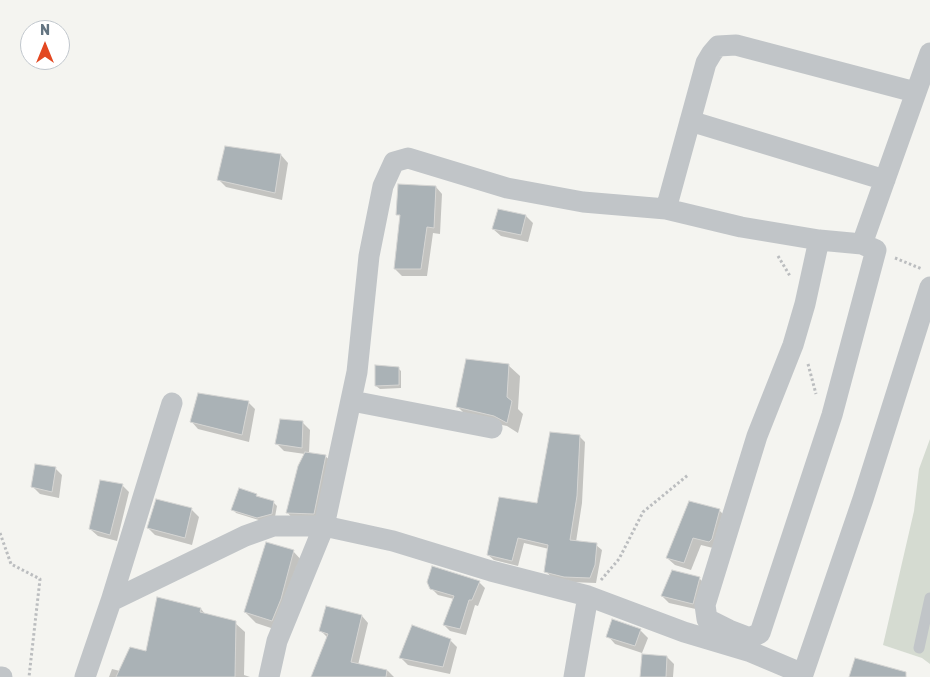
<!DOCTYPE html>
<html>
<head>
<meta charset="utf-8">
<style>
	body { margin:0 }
	#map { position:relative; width:930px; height:677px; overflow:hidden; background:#f4f4f0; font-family:Rubik,sans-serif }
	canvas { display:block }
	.north { position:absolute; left:20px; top:20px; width:50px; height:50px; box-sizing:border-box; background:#fff; border:1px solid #c1c7cd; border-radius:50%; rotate:0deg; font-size:14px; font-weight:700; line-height:20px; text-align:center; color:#637481 }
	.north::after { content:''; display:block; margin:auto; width:18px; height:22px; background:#e34821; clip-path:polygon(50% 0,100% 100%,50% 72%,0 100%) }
</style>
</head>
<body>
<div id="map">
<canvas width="930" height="677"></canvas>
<div class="north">N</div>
</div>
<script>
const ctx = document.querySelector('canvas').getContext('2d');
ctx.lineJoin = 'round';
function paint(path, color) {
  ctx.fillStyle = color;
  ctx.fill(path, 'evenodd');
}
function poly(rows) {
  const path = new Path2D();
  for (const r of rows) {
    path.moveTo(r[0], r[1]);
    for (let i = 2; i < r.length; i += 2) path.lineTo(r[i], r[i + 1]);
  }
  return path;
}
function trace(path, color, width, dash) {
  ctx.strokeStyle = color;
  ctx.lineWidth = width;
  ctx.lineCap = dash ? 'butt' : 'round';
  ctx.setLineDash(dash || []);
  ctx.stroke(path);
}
paint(poly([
	[930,439,930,664,922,658,883,645,914,511,919,469]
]), '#d5dbd1');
paint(poly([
	[281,155,288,163,282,200,226,187,218,179],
	[436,187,442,194,440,234,433,233,427,276,402,276,395,269,401,217,398,214],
	[526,216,533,223,528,242,501,236,493,229],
	[508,365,520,376,518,409,523,414,518,433,507,426,469,418,458,407],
	[398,368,401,371,401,388,380,389,376,386],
	[248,402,255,409,249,442,198,429,191,421],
	[302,422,310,430,309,453,325,456,332,462,320,520,293,519,287,512,305,454,284,451,276,443],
	[579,436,585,442,582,503,576,542,596,545,602,550,596,583,570,582,551,577,546,571,549,549,524,543,518,566,494,560,488,555,538,504],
	[55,468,62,475,59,498,40,494,33,487],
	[122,485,129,492,117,541,98,536,90,529],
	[240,489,273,502,277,506,275,517,262,521,236,513,233,509],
	[192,510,199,517,192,545,155,535,148,528],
	[719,510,726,517,717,549,701,545,691,570,675,565,667,558],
	[293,551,304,563,283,632,256,623,245,612],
	[699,578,706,585,700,610,669,603,662,596],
	[479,582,485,588,478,606,475,605,466,635,450,631,444,625,454,599,438,595,431,588],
	[158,599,201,609,206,615,235,623,245,632,244,675,250,677,109,677,112,669,120,671,147,652],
	[362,616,368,623,358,665,388,671,394,677,313,677,328,638,321,631],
	[640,630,648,638,642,653,615,644,608,636],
	[450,640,457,647,450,674,408,665,401,658],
	[667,657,674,664,673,677,641,677]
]), '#0003');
const building = poly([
	[225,146,281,154,275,193,217,180,225,146],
	[398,184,436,186,434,228,427,227,421,269,394,269,400,215,396,215,398,184],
	[498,209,526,215,521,235,492,229,498,209],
	[466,359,509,364,507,397,512,401,507,423,494,416,456,407,466,359],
	[375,365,399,367,399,385,375,386,375,365],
	[198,393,249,401,242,435,190,422,198,393],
	[280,419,303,421,302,448,275,444,280,419],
	[550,432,580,435,577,496,570,540,597,543,595,565,590,578,564,577,544,572,548,545,518,538,512,561,487,555,499,497,537,503,550,432],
	[305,452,326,455,314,514,286,513,298,466,305,452],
	[35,464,56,467,52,492,31,487,35,464],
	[100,480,123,484,110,535,89,529,100,480],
	[239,488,257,494,256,496,274,501,272,514,257,518,231,510,239,488],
	[156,499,192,508,185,538,147,528,156,499],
	[689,501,720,509,712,539,709,542,693,538,684,563,666,558,689,501],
	[266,542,294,550,281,599,272,621,244,612,266,542],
	[432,566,480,581,472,600,469,600,460,629,443,625,454,596,430,589,427,582,432,566],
	[672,570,700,577,693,604,661,596,672,570],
	[157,597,201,608,200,612,236,621,235,677,116,677,130,647,146,651,157,597],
	[326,606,362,615,351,662,387,670,386,677,311,677,328,634,319,631,326,606],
	[612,619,641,629,635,646,606,637,612,619],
	[412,625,451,639,443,667,399,658,412,625],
	[642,654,667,656,666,677,640,677,642,654],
	[855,658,906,672,906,677,849,677,855,658]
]);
paint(building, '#aab2b6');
trace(building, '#d5d5d3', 1);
trace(poly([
	[778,256,790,276],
	[895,258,922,269],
	[808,364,816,394],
	[0,533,11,564,40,579,29,677],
	[601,580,619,559,643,512,688,475]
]), '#bbbdbf', 3, [2.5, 2.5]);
trace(poly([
	[919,648,930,598]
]), '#c1c5c8', 11);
trace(poly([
	[690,121,885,180],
	[666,209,706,63,712,53,718,46,736,45,915,92],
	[862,244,930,53],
	[352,401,492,428],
	[111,601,172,403],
	[0,677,2,677],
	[85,677,111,601,245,536,273,526,324,526,393,541,491,571,588,596,684,632,751,652,803,674],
	[269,677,277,641,324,526,357,372,369,256,383,186,394,162,408,158,507,188,583,202,666,209,741,227,819,240,862,244,876,250,832,415,760,633,750,638,729,630,707,619,705,605,757,436,793,345,805,304,819,240],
	[574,677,588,596],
	[802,677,863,499,930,287]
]), '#c1c5c8', 21);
</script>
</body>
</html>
